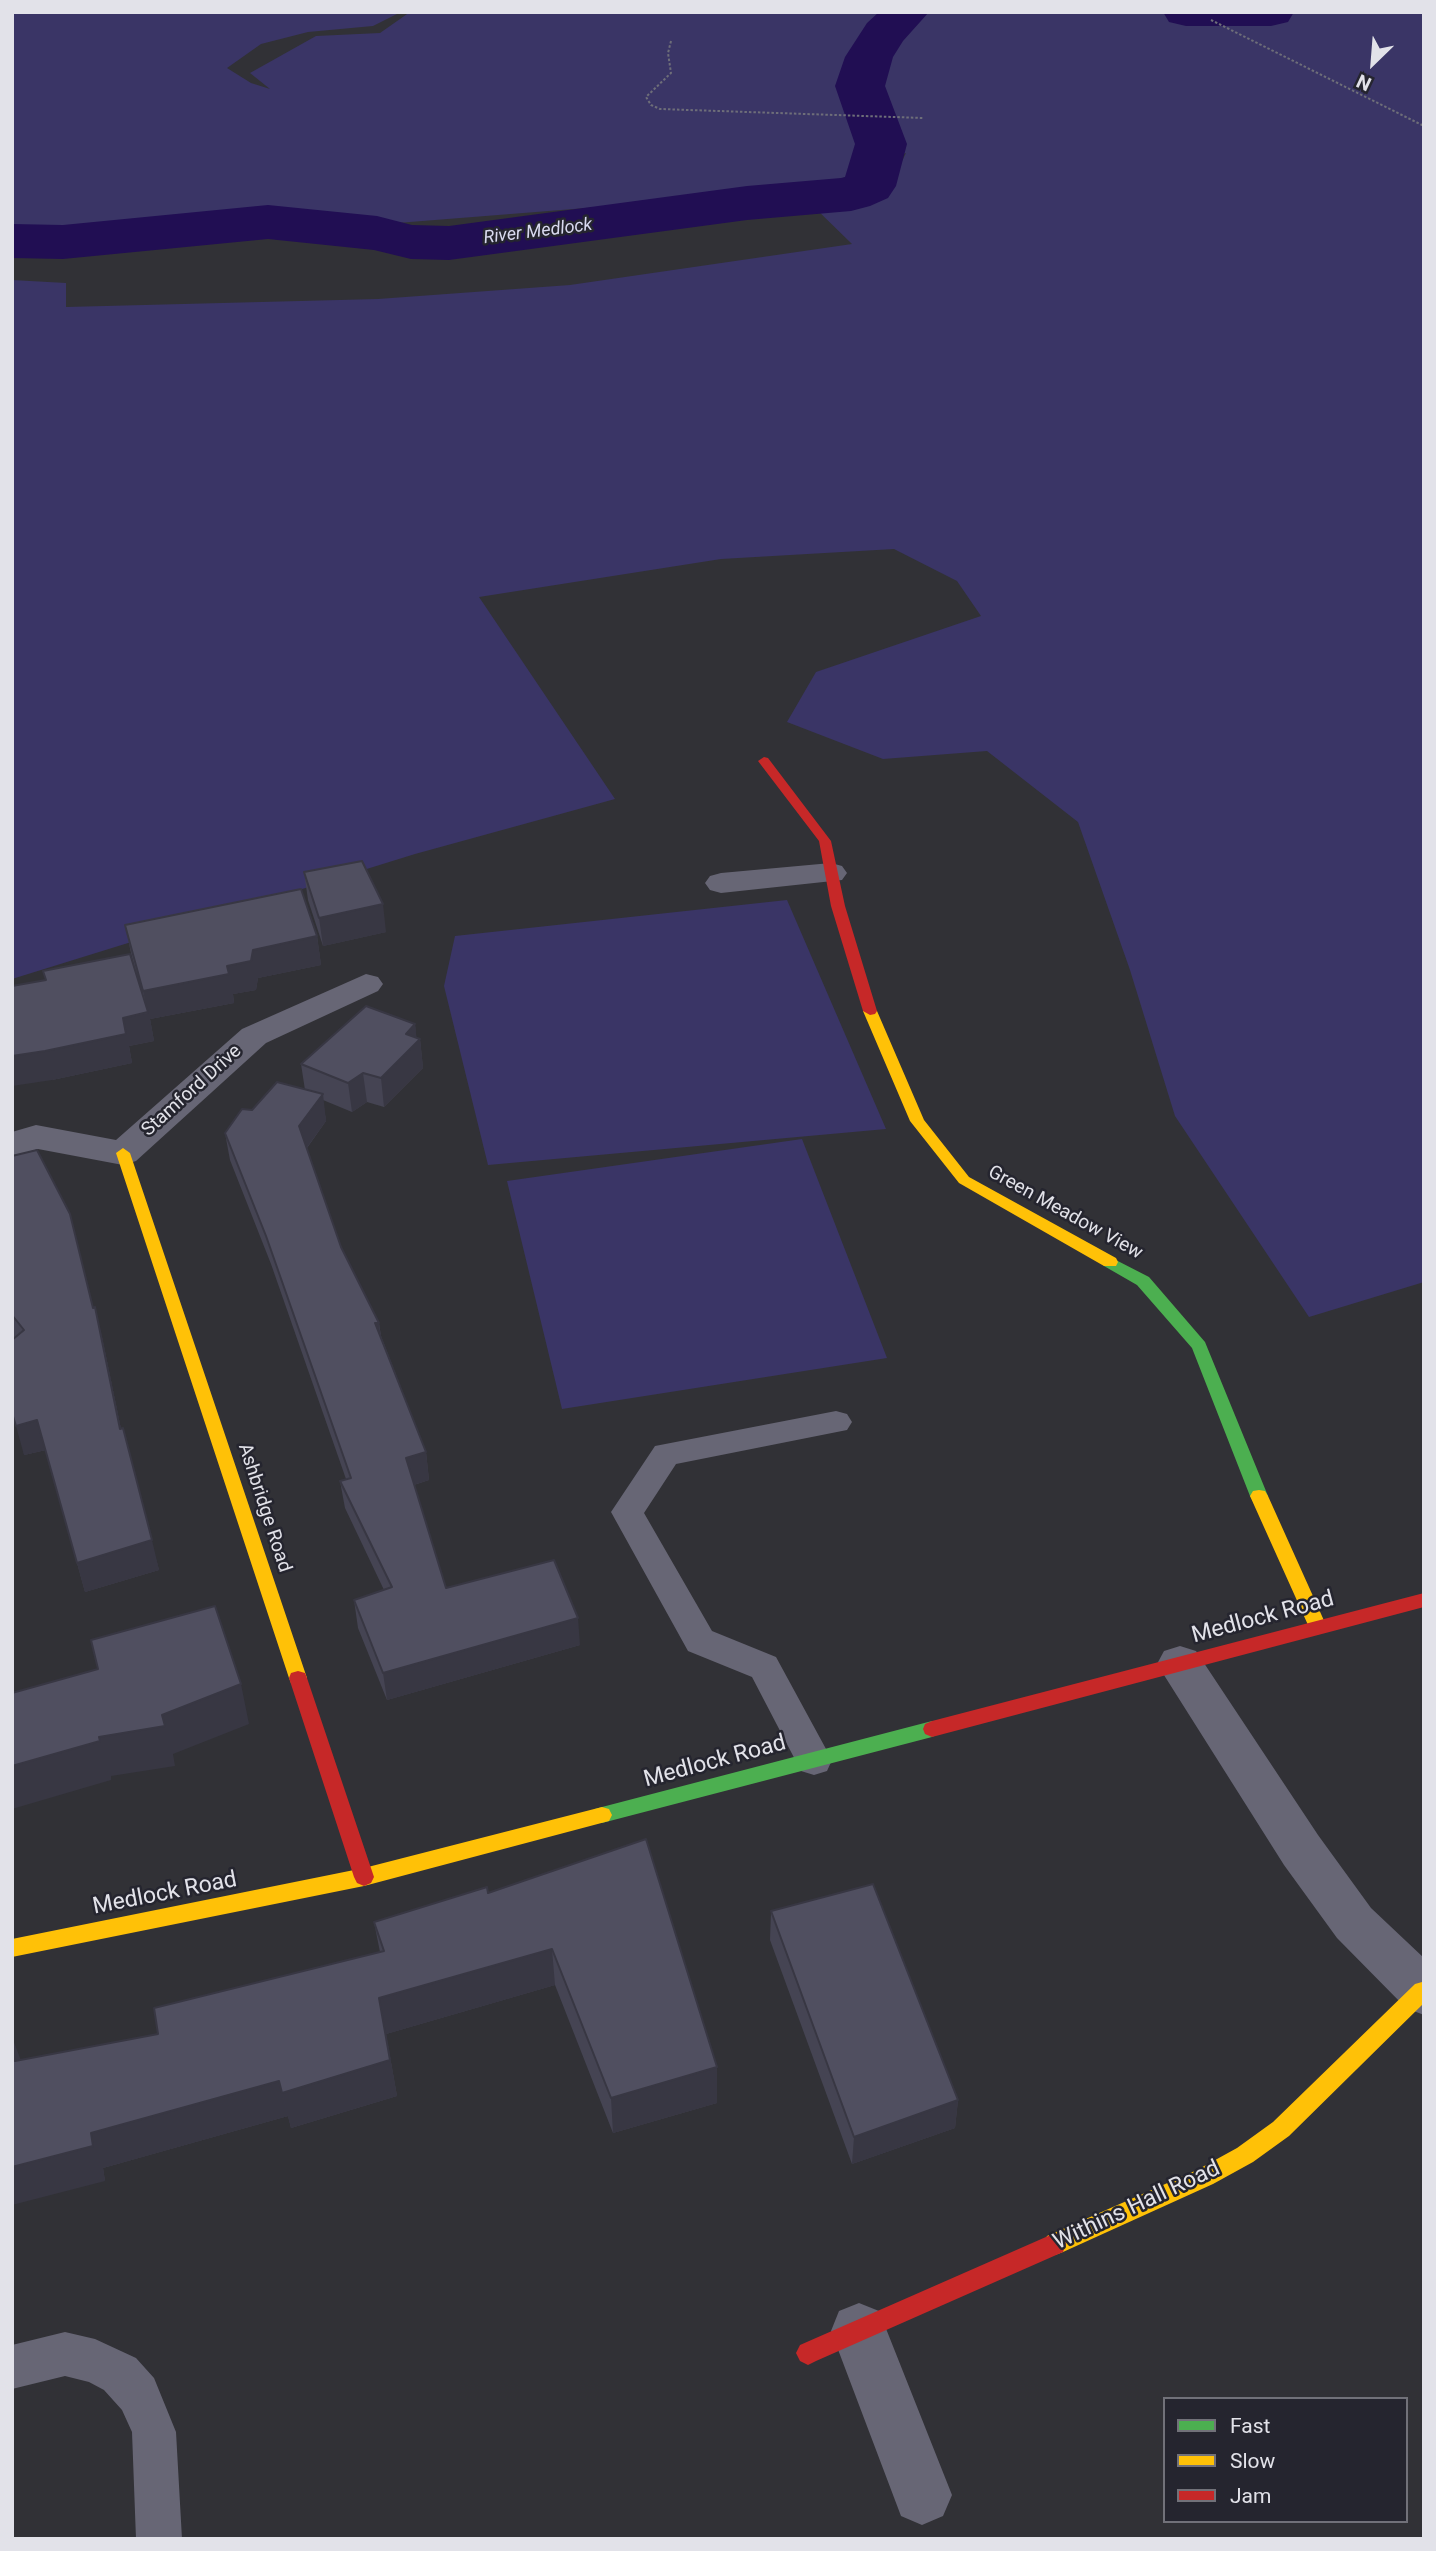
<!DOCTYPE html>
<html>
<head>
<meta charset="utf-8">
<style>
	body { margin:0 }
	#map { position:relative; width:1436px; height:2551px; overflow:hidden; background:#313136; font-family:Roboto,sans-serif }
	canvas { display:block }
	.frame { position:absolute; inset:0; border:14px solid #e2e2e9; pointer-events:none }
	.legend { position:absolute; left:1163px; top:2397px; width:245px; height:126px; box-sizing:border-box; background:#25252f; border:2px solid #717179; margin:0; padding:9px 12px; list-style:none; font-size:21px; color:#e2e2e9 }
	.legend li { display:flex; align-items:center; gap:14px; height:35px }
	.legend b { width:35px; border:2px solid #717179 }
	.north { position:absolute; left:1338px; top:28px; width:70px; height:70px; -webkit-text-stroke:5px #25252f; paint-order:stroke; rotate:205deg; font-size:19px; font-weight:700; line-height:28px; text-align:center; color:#e2e2e9 }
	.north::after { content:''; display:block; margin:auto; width:24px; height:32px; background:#e2e2e9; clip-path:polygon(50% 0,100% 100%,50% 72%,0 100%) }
</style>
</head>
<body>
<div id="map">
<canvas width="1436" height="2551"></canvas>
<div class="frame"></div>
<ul class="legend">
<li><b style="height:9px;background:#4caf50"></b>Fast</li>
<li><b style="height:9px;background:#ffc107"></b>Slow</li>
<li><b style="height:9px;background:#c62828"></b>Jam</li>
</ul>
<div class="north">N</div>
</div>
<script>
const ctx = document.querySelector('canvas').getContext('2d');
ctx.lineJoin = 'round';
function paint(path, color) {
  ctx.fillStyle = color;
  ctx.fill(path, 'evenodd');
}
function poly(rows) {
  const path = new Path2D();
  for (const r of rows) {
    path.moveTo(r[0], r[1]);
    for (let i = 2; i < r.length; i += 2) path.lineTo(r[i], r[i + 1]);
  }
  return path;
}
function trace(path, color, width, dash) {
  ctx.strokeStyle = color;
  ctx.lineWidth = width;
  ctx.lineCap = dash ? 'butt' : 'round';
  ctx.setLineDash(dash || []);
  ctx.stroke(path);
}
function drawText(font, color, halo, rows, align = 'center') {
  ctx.font = font + ' Roboto,sans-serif';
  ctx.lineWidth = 5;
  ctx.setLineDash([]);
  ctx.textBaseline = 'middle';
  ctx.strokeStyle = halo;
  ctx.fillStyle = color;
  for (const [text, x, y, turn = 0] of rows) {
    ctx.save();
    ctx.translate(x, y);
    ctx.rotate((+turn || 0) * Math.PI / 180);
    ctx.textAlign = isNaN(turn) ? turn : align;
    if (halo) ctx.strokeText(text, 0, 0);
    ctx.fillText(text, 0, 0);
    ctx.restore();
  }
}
paint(poly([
	[12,12,401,12,373,26,308,32,261,44,227,68,251,83,270,89,250,73,316,36,380,33,410,12,1424,12,1424,1282,1309,1317,1175,1116,1130,970,1078,822,987,751,883,759,787,722,816,672,981,616,957,581,894,549,721,559,479,597,615,799,415,854,12,979,12,280,66,283,66,307,378,299,570,285,852,244,812,205,886,193,906,153,813,190,372,225,263,215,119,231,56,233,12,231],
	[787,900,886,1129,488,1165,444,986,455,936],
	[802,1139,887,1358,562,1409,507,1181]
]), '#3a3566');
paint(poly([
	[879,12,929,12,903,41,893,57,885,86,907,144,896,186,888,198,870,206,851,211,747,220,449,260,411,259,374,250,268,239,63,259,12,258,12,224,63,225,268,205,377,216,412,225,449,226,747,186,841,178,845,177,855,144,835,86,845,57,867,23,879,12],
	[1163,12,1294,12,1288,22,1271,26,1186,26,1169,22,1163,12]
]), '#210e53');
trace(poly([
	[1211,20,1424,126],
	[671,41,668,53,671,73,646,97,651,105,660,109,923,118]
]), '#6e6e79', 2, [2.5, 2]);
paint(poly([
	[836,1411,847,1414,852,1422,847,1430,676,1464,644,1513,712,1631,776,1657,832,1760,827,1771,814,1775,801,1771,752,1677,688,1651,611,1512,655,1446,836,1411],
	[65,2332,95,2339,136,2358,154,2378,176,2432,182,2539,136,2539,132,2432,122,2410,104,2390,89,2382,65,2376,12,2389,12,2345,65,2332]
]), '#676675');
paint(poly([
	[831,863,842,866,847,873,842,880,721,893,710,890,705,883,710,876,721,873,831,863],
	[366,974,378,977,383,984,378,991,266,1043,136,1161,123,1165,38,1149,12,1157,12,1132,36,1125,116,1140,242,1029,366,974],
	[1180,1646,1196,1651,1318,1835,1371,1908,1424,1958,1424,2015,1406,2008,1337,1938,1284,1865,1157,1664,1164,1651,1180,1646],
	[859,2303,879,2311,952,2495,943,2516,922,2525,901,2516,831,2331,839,2311,859,2303]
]), '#676675');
paint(poly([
	[1110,1257,1149,1277,1205,1342,1268,1496,1265,1501,1253,1501,1250,1496,1192,1348,1137,1285,1104,1266,1102,1262,1110,1257],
	[932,1721,939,1724,941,1729,939,1734,932,1737,602,1823,595,1821,592,1815,595,1809,602,1807,932,1721]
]), '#4caf50');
paint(poly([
	[870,1007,877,1011,924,1120,969,1177,1116,1258,1118,1262,1116,1266,1104,1266,959,1183,910,1121,863,1011,870,1007],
	[123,1148,130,1153,307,1678,305,1683,298,1685,291,1683,289,1678,116,1153,123,1148],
	[1259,1490,1265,1491,1268,1496,1326,1625,1323,1630,1317,1632,1311,1630,1308,1625,1250,1496,1253,1491,1259,1490],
	[602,1807,609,1809,612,1815,609,1821,364,1886,12,1957,12,1939,364,1868,602,1807],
	[1422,1982,1424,2003,1289,2136,1253,2162,1213,2184,1063,2252,1055,2255,1047,2252,1044,2244,1047,2236,1197,2170,1237,2148,1273,2122,1415,1984,1422,1982]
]), '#ffc107');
paint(poly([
	[764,757,768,758,831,841,845,906,877,1011,875,1014,870,1015,863,1011,831,906,819,841,758,761,764,757],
	[1424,1593,1424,1607,932,1737,925,1734,923,1729,925,1724,932,1721,1424,1593],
	[298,1671,305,1673,307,1678,374,1877,371,1883,364,1886,357,1883,354,1877,289,1678,291,1673,298,1671],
	[1055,2233,1063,2236,1066,2244,1063,2252,816,2361,808,2365,800,2361,796,2353,800,2345,1055,2233]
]), '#c62828');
paint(poly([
	[304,872,386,932,323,946,308,900],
	[125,925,317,936,321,965,258,978,256,990,233,994,234,1003,150,1019,154,1041,129,1046,132,1063,52,1080,137,977,131,953],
	[415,1024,416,1037,420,1039,423,1068,384,1107,367,1102,352,1112,323,1100,326,1121,307,1148,341,1247,379,1323,381,1336,426,1452,429,1480,414,1485,446,1588,580,1645,387,1700,358,1628,354,1600,384,1590,345,1508,340,1481,346,1479,271,1264,230,1160,225,1133,252,1110,305,1090,301,1064],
	[12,1156,93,1308,102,1337,121,1429,159,1570,85,1592,46,1450,24,1455,15,1338,12,1335],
	[646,1839,717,2103,613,2133,555,1985,386,2034,397,2096,291,2128,288,2116,103,2168,105,2181,21,2060,158,2034,380,1952,374,1922,488,1893],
	[771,1911,958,2100,955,2128,852,2164,770,1940]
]), '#454453');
paint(poly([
	[383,904,386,932,323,946,319,918],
	[317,936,321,965,258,978,256,990,233,994,234,1003,150,1019,154,1041,129,1046,132,1063,52,1080,12,1086,12,1056,123,1018,148,1013,143,991,227,966,253,950],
	[415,1024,417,1042,420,1039,423,1068,384,1107,381,1078,406,1034],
	[363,1073,367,1102,352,1112,348,1083],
	[323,1094,326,1121,303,1153,299,1126],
	[95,1307,102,1337,127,1459,120,1429],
	[375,1323,379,1323,382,1350],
	[37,1420,46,1450,24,1455,16,1426],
	[426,1452,429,1480,410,1486,406,1458],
	[152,1540,159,1570,85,1592,77,1563],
	[578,1618,580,1645,387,1700,383,1673],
	[241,1684,249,1724,173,1754,175,1766,111,1776,111,1780,12,1809,12,1766,162,1715],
	[552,1949,555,1985,386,2034,397,2096,291,2128,282,2093,379,1998],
	[12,2037,25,2071,15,2061],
	[717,2067,717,2103,613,2133,611,2098],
	[279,2081,288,2116,103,2168,105,2181,12,2205,12,2167,91,2133],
	[958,2100,955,2128,852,2164,854,2137]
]), '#383743');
const building = poly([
	[362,861,383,904,319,918,304,872,362,861],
	[301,889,317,936,253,950,251,961,227,966,229,974,143,991,125,925,301,889],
	[130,954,148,1012,123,1018,126,1034,45,1051,12,1056,12,986,46,980,43,971,130,954],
	[366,1006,415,1024,406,1034,420,1039,381,1078,363,1073,348,1083,301,1064,366,1006],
	[277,1082,323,1094,299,1126,341,1247,379,1323,375,1323,426,1452,406,1458,446,1588,554,1560,578,1618,383,1673,354,1600,392,1587,340,1481,351,1478,266,1236,225,1133,242,1109,252,1110,277,1082],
	[37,1150,70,1214,93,1308,95,1307,120,1429,123,1428,152,1540,77,1563,37,1420,16,1426,12,1413,12,1340,24,1330,12,1315,12,1156,37,1150],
	[215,1606,241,1684,162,1715,165,1726,99,1737,100,1741,12,1766,12,1693,98,1669,91,1640,215,1606],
	[646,1839,717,2067,611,2098,552,1949,379,1998,390,2060,282,2093,279,2081,91,2133,93,2146,12,2167,12,2040,15,2061,158,2034,154,2008,384,1951,374,1922,487,1887,488,1893,646,1839],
	[873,1884,958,2100,854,2137,771,1911,873,1884]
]);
paint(building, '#504f60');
trace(building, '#383743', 2);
drawText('italic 18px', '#d9daf0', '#25252f', [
	["River Medlock",538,232,-7]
]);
drawText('19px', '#e2e2e9', '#25252f', [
	["Stamford Drive",192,1091,-42],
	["Green Meadow View",1065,1213,29],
	["Ashbridge Road",264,1508,72]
]);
drawText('23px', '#e2e2e9', '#25252f', [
	["Medlock Road",1263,1618,-15],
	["Medlock Road",715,1762,-15],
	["Medlock Road",165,1894,-11],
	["Withins Hall Road",1137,2206,-25]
]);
</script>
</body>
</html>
